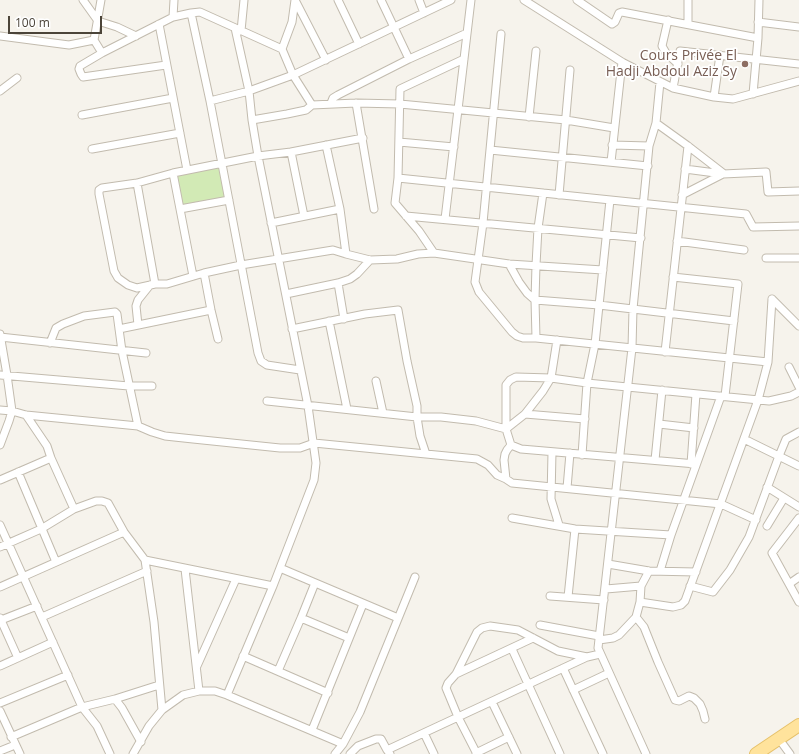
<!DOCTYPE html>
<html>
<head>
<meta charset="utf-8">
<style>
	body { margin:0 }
	#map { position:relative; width:799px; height:754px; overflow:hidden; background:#f6f3ec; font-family:"Open Sans",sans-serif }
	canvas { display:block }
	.scale { position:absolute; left:8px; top:16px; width:94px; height:18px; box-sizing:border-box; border:2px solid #4b4439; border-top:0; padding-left:5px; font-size:12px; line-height:14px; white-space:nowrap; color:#4b4439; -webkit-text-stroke:3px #fff; paint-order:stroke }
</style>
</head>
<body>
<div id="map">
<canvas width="799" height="754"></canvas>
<div class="scale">100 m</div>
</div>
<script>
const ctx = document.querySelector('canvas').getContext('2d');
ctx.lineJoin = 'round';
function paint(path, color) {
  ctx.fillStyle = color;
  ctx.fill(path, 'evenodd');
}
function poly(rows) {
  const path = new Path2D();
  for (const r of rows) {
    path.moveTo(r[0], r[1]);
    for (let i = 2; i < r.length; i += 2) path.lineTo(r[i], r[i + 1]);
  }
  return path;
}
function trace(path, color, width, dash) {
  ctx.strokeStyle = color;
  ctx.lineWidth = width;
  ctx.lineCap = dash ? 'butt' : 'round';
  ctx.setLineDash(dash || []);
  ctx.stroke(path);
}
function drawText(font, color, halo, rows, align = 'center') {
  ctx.font = font + ' "Open Sans",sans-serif';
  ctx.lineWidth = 3.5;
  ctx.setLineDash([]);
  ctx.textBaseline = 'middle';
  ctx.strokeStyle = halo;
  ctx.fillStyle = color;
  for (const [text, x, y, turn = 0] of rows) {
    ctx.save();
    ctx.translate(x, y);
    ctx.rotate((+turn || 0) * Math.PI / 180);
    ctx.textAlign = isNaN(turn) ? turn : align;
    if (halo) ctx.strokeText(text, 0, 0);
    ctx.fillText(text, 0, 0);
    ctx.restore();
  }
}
paint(poly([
	[221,167,227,197,180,206,174,177]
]), '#d2eab5');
const minor = poly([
	[83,0,98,21,117,27,136,36],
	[101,0,94,40,102,53],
	[295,0,292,22,282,49,293,75,312,105],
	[295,0,326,60],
	[338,0,359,44],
	[381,0,409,59],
	[419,0,424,13],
	[524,0,622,62,673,88,714,97,733,99,799,81],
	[577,0,612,24,615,22,619,13,622,12,758,38],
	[688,0,688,23],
	[191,13,210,101,258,353,261,361,267,365,300,370],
	[173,17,174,0],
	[668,20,662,46,666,53,678,64],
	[758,22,799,27],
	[159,24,187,170],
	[241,31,244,0],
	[501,34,483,223,475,282,479,292,512,332,517,336,523,338,536,338,768,362],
	[0,36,69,45,94,40],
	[166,65,83,77,81,74,79,69,80,66,102,53,173,17,191,13,200,12,282,49],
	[673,88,680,51,799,64],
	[0,91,17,78],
	[753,94,758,38,759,0],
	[714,97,720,55],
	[210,101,249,91,293,75,451,0],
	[331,103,333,98,338,95,409,59,467,33],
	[356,103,374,209],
	[82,115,173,98],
	[529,117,536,51],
	[252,120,287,114,306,110,312,105,356,103,400,104,566,120,614,128],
	[656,123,688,146,723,173],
	[363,138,291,152,258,156,173,173,137,183,102,188,99,190,99,194,114,271,118,278,128,285,137,288,155,284,167,284,204,273,241,265,333,250,346,254,370,260,397,259,418,254,434,253,509,264,603,270],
	[399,142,454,147],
	[326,145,340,209,346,254],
	[612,145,649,146],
	[92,149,180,133],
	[490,150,648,166],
	[291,152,304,216],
	[611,162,622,62],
	[685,169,723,174,766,172,768,192,799,191],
	[173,173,193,276],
	[398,178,746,214,753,227,799,226],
	[137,183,155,284],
	[559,195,570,70],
	[682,195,723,174],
	[180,209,229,200],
	[406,216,641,238],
	[445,219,471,0],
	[271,223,340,209],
	[677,241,744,250],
	[434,253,419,231,395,203,398,178,400,89,464,59],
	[766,258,799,258],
	[509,264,519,282,527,293,535,300,599,305,734,321],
	[204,273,211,310,218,339],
	[673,277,738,284,725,396],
	[338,283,344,319],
	[286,294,338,283,350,279,357,274,370,260],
	[772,299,799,326],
	[329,321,347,409],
	[138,325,136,306,138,300,150,285],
	[119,329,211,310],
	[292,329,365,314,398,310,407,361,417,406,417,417,420,436,426,454],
	[0,337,146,353],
	[536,338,535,300,536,265,538,228,543,193],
	[50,343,56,328,63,324,84,316,115,312,117,314,122,351,138,426],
	[665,352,688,146],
	[789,367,799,387],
	[0,375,129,386,152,386],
	[376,381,383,413],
	[267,401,417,417,441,417,476,421,506,429,511,445,521,449,696,464],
	[0,410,12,411,26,415,138,426,152,432,165,436,193,439,280,448,300,448,314,443,477,459,488,465,497,475,506,479,512,483,721,504,756,520],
	[525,414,585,419],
	[26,415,47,446,51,458,74,509],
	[659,424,694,428],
	[506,429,506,385,510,380,516,377,551,378,587,383,769,401,791,396,799,392],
	[506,429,525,414,543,391,551,378,557,340],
	[744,439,799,466],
	[0,445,9,421,12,411,7,375,0,334],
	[552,452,551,499,559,525],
	[582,455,587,383,595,344,610,200],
	[655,460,662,390],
	[691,464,696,394],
	[18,472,56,562],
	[506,479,504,460,505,454,507,450,511,445],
	[0,480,51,458],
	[767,487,799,507],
	[567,488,570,453],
	[512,518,575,529,671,535],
	[799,518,772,553,799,602],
	[0,525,82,707,97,726,110,754],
	[767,526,784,498],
	[0,547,41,529,74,509,96,501,102,501,108,503,124,532,145,560,154,622,162,710],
	[145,560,273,586],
	[608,564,649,571,696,572],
	[280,568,398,618],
	[185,569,199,691],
	[660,571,671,535,721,396],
	[789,584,799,577],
	[690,586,713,592,730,570,749,537,779,456,786,439,799,432],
	[0,587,124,532],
	[606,589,641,586],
	[550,596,604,600],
	[568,597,575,529],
	[640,602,673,607,681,605,685,601,758,400,768,362,772,299],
	[42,617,147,571],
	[636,617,644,627,658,662,675,700,679,701,689,696,694,698,700,704,703,711,705,719],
	[0,618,18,658],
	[301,618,349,638],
	[1,620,37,606],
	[540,625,599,636],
	[599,640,613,638,619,635,636,617,640,602,641,586,649,571],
	[512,649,560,754],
	[243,656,328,693],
	[0,666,53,642],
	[197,666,236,579],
	[563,668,603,754],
	[278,671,301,618,315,583],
	[456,674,533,638],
	[573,690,609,673],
	[227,695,273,586,314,480,316,463,308,406,258,156,252,120,249,91,235,28],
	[115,699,159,685],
	[492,702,517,754],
	[0,703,68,675],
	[0,711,20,754],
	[312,730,363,604],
	[424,733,434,754],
	[11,737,82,707,115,699,122,708,141,742],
	[779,739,790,754],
	[0,751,15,745],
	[476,753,509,737],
	[133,754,149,726,162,710,183,695,199,691,215,691,227,695,343,744],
	[335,754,343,744,360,712,415,577],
	[350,754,358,746,376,739,381,739,387,750],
	[390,754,387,750,587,657,600,654],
	[477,754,458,717,446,688,448,683,456,674,477,632,482,628,490,626,518,630,558,651,587,657],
	[646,754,598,648,632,348,633,309,649,146,656,123,660,82]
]);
const primary = poly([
	[756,754,799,725]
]);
trace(minor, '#c2bbae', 9);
trace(primary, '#e6c16a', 14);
trace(minor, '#fff', 7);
trace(primary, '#ffe39c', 12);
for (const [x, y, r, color] of [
	[745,64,4,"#8d6e63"]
]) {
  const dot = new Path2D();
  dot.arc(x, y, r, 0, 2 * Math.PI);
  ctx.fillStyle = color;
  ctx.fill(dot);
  trace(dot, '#fff', 1.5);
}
drawText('14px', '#785e54', '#fff', [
	["Cours Privée El",737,56],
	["Hadji Abdoul Aziz Sy",737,72]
], 'right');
</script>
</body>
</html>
